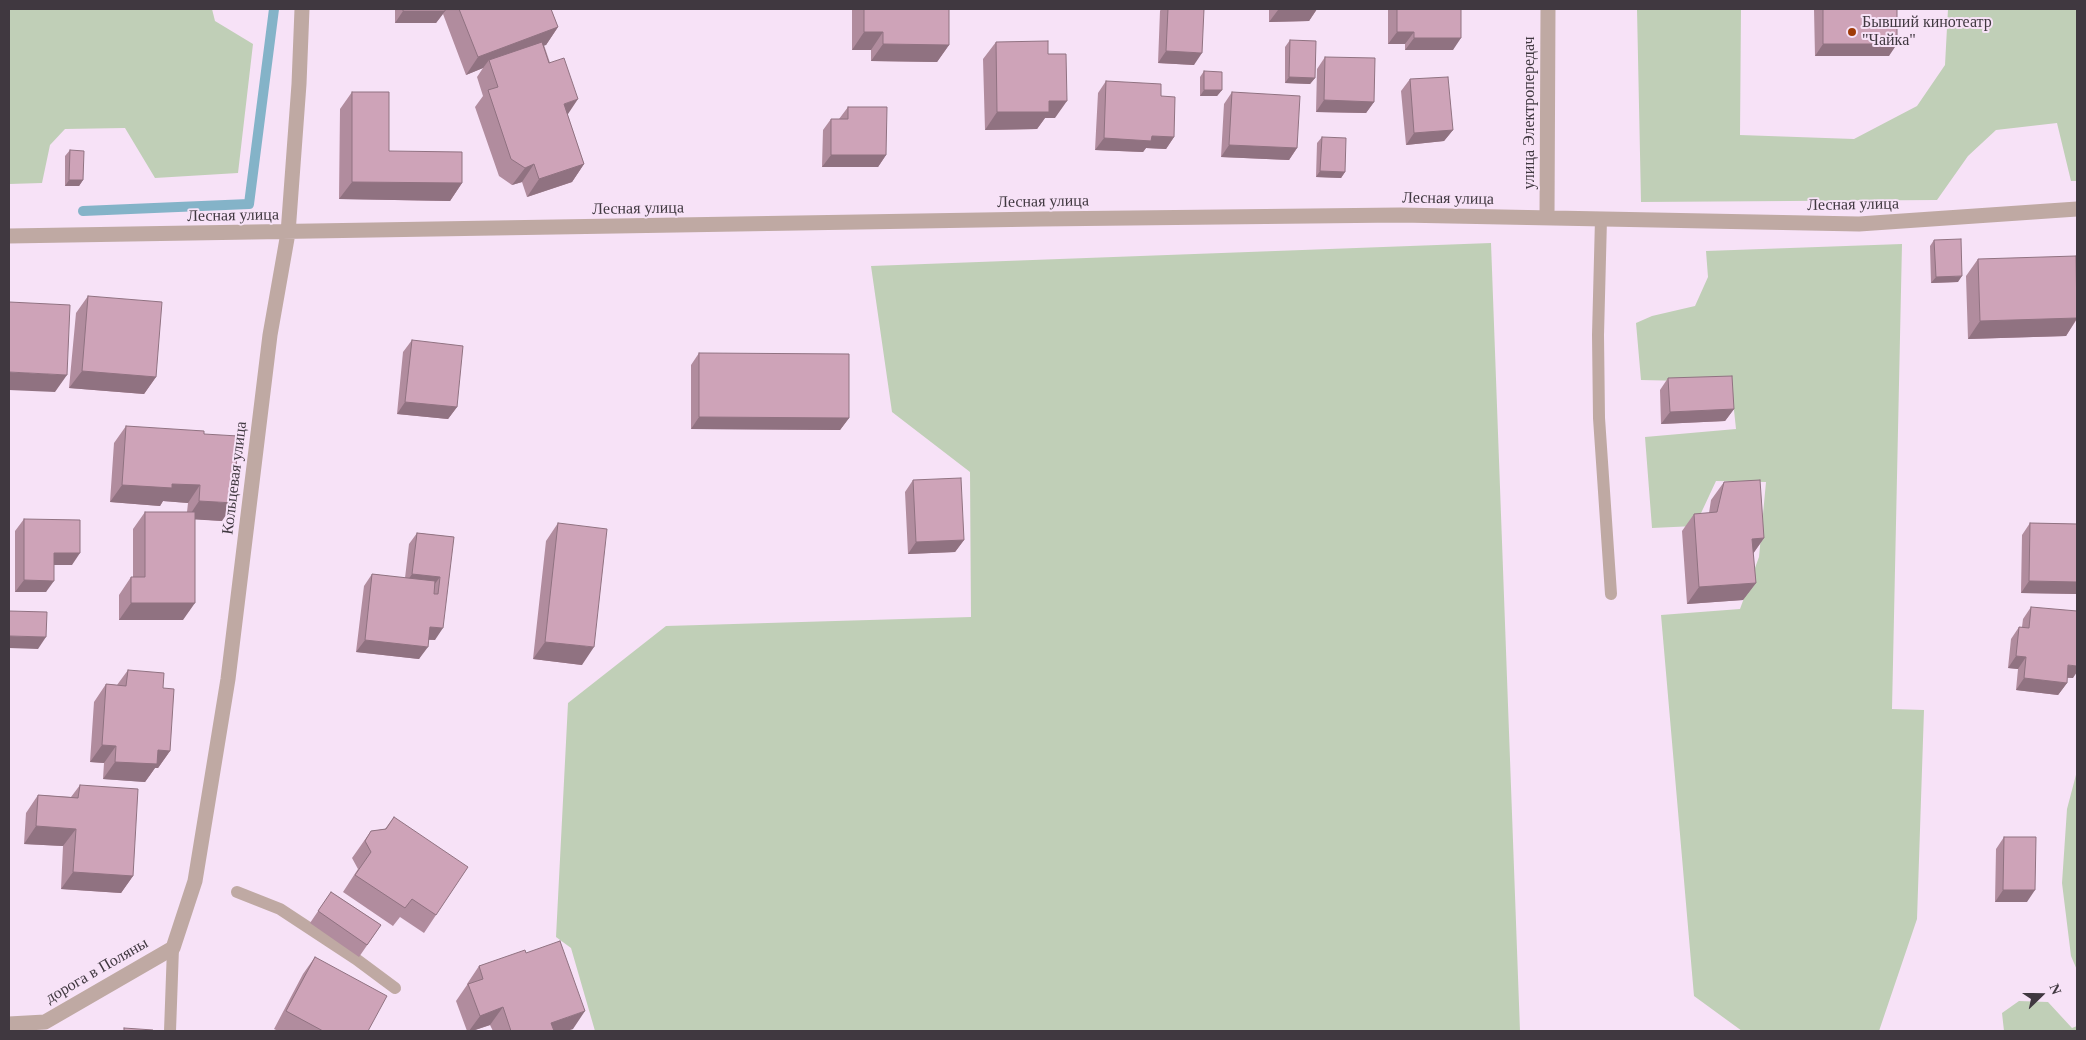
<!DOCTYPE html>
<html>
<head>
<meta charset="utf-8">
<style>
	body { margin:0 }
	#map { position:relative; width:2086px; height:1040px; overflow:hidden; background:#f7e2f7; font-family:"Times New Roman",serif }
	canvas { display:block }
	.frame { position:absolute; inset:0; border:10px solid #403840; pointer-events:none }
	.north { position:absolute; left:2016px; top:970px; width:50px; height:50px; -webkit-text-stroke:4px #f7e2f7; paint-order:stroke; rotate:68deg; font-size:14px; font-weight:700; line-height:20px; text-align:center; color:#403840 }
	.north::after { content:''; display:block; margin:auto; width:18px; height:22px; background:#403840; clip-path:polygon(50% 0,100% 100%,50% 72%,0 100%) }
</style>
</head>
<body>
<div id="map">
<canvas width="2086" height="1040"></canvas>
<div class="frame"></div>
<div class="north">N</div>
</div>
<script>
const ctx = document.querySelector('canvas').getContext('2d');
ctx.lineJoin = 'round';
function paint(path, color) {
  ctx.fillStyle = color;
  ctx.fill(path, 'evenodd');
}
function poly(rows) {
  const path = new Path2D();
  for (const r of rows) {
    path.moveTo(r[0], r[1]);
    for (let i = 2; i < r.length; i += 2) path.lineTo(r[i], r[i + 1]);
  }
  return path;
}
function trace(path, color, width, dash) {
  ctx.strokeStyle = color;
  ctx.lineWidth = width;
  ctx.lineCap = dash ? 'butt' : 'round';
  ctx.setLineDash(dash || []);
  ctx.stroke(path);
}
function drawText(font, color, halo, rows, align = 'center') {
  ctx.font = font + ' "Times New Roman",serif';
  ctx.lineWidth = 4;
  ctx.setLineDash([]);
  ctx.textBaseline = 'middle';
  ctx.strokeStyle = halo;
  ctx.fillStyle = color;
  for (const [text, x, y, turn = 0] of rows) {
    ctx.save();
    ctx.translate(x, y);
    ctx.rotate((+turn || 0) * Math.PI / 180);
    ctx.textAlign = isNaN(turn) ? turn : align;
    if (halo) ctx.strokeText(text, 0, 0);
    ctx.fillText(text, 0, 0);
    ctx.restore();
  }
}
paint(poly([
	[9,9,212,9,215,21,253,44,238,173,155,178,125,128,65,129,50,145,42,183,9,184],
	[1637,9,1741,9,1740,135,1854,139,1917,106,1945,65,1948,9,2077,9,2077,181,2071,181,2057,123,1996,130,1968,156,1937,200,1641,202],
	[1491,243,1520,1031,595,1031,571,948,556,937,568,703,666,626,971,617,970,472,892,412,871,266],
	[1902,244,1892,709,1924,710,1917,919,1879,1031,1742,1031,1694,996,1661,615,1740,609,1759,557,1766,482,1716,481,1695,526,1652,528,1645,437,1736,429,1731,382,1641,380,1636,323,1652,316,1695,306,1708,277,1706,251],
	[2077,771,2077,970,2071,956,2062,883,2067,809],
	[2019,1001,2048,1002,2072,1028,2077,1026,2077,1031,2004,1031,2002,1013]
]), '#c0cfb7');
trace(poly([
	[83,211,249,204,274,9]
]), '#84b3c8', 10);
trace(poly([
	[1601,219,1598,335,1599,418,1611,594],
	[237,892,280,909,356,959,395,988],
	[170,1031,173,948]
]), '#bfa9a3', 12);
trace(poly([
	[1547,217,1548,9],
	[9,236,1041,219,1400,215,1859,224,2077,209],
	[9,1024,45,1022,173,948,195,881,228,679,270,335,288,233,299,84,302,9]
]), '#bfa9a3', 15);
paint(poly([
	[395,9,551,9,558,27,546,45,544,45,584,164,572,182,527,197,522,182,512,185,499,176,475,107,483,96,477,77,483,68,466,75,443,14,436,23,395,23],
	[852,9,949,9,949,45,937,62,871,61,871,50,852,50],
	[1161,9,1204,9,1194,65,1158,63,1160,11],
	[1269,9,1317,9,1309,21,1269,22],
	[1388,9,1461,9,1453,50,1405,50,1405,44,1388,44],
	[1814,9,1897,9,1889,56,1815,56],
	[1290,40,1315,78,1310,84,1285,83,1285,47],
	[996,42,1048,54,1055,118,1045,118,1037,129,985,130,983,59],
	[1325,57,1374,102,1366,113,1316,112,1317,69],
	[1204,71,1222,90,1217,96,1200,96,1200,77],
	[1410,79,1453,130,1444,141,1406,145,1401,91],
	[1106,81,1161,96,1174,137,1166,149,1146,148,1143,152,1095,150,1098,93],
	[352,92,389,151,462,183,450,201,339,199,340,109],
	[1232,92,1297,148,1289,160,1221,157,1224,104],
	[848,107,886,155,878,167,822,167,823,130,831,119,839,119],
	[1322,137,1345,172,1341,178,1316,177,1317,143],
	[70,150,83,180,79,186,65,186,65,156],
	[1934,240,1958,282,1931,283,1930,246],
	[1978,259,2077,292,2077,319,2066,336,1968,339,1966,276],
	[88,296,156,377,144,394,69,388,76,313],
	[412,340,457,407,448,419,397,414,403,352],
	[699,353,849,418,840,430,691,429,691,365],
	[1668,378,1734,409,1725,421,1661,424,1660,390],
	[126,426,204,434,222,521,195,519,183,620,119,620,119,595,131,577,133,577,133,529,145,512,187,512,188,503,163,501,160,506,110,502,114,443],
	[913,480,964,540,955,552,908,554,905,492],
	[1724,482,1764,538,1753,554,1756,583,1743,600,1687,604,1682,531,1694,514,1709,513,1711,500],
	[24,519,72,565,54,565,46,592,15,592,15,531],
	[558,523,582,665,533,659,546,541],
	[2030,523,2077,524,2077,594,2021,593,2022,535],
	[417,533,454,537,435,640,429,640,419,659,356,652,364,586,372,574,405,578,409,544],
	[2031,607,2073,678,2067,678,2067,683,2058,695,2016,690,2018,669,2008,668,2011,639,2019,627,2022,627,2023,619],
	[128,670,163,688,170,751,158,768,155,768,145,782,103,779,104,763,90,762,94,702,106,684,117,685],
	[80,785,133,876,121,893,61,889,63,846,24,844,26,813,38,795,71,797],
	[394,817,436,915,424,933,400,917,393,926,343,892,358,869,352,858,371,831,385,829],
	[2004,837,2027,902,1995,902,1996,849],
	[331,892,381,925,359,957,310,923],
	[526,953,573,1029,566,1031,493,1031,490,1025,472,1031,467,1031,456,1001,467,985,467,984,479,966],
	[315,957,368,1031,278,1031,274,1029,303,974]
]), '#b18c9e');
paint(poly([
	[1317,9,1309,21,1269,22,1278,10],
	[403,11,445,11,436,23,395,23],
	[558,27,546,45,491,65,489,60,483,68,466,75,478,57],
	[864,32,883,32,871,50,852,50],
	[1397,32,1414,32,1405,44,1388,44],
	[1414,38,1461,38,1453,50,1405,50],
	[883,44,949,45,937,62,871,61],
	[1823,44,1897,44,1889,56,1815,56],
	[1166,51,1202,53,1194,65,1158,63],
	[1289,77,1315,78,1310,84,1285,83],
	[1204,90,1222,90,1217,96,1200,96],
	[578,99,566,117,564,104],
	[1324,100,1374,102,1366,113,1316,112],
	[1049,101,1067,101,1055,118,1045,118,1037,129,985,130,997,112],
	[1453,130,1444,141,1406,145,1414,133],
	[1152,136,1174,137,1166,149,1146,148,1143,152,1095,150,1104,138],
	[1229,145,1297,148,1289,160,1221,157],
	[831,155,886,155,878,167,822,167],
	[534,164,522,182,512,185,525,168],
	[584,164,572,182,527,197,539,179],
	[1320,171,1345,172,1341,178,1316,177],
	[69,180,83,180,79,186,65,186],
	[352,182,462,183,450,201,339,199],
	[1962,276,1958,282,1931,283,1936,277],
	[2077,318,2066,336,1968,339,1980,321],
	[82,371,156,377,144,394,69,388],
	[9,372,67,375,55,392,9,390],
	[405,402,457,407,448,419,397,414],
	[1734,409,1725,421,1661,424,1670,412],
	[699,417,849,418,840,430,691,429],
	[172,484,200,485,188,503,163,501,160,506,110,502,122,485],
	[199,501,234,503,222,521,187,519],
	[1764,538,1752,555,1752,539],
	[964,540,955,552,908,554,916,542],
	[54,553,80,553,72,565,46,565],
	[412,574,440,577,431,589,404,586],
	[24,580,54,581,46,592,15,592],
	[2029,581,2077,582,2077,594,2021,593],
	[1756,583,1743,600,1687,604,1699,587],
	[131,603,195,603,183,620,119,620],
	[430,627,443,628,435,640,422,639],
	[9,636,46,637,38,649,9,648],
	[365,640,428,647,419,659,356,652],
	[545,642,594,647,582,665,533,659],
	[2016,656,2026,657,2018,669,2008,668],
	[2068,665,2077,666,2077,672,2073,678,2060,677],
	[2024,678,2067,683,2058,695,2016,690],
	[102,745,116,746,104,763,90,762],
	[158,750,170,751,158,768,155,768,145,782,103,779,115,762],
	[36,826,76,829,63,846,24,844],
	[73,872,133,876,121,893,61,889],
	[2003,890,2035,890,2027,902,1995,902],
	[503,1007,490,1025,472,1031,469,1031,480,1016],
	[585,1011,573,1029,566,1031,545,1031,551,1023]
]), '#907281');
const building = poly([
	[403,9,445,9,445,11,403,11,403,9],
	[459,9,551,9,558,27,478,57,459,9],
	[864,9,949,9,949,45,883,44,883,32,864,32,864,9],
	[1168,9,1204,9,1202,53,1166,51,1168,9],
	[1278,9,1317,9,1278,10,1278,9],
	[1397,9,1461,9,1461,38,1414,38,1414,32,1397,32,1397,9],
	[1823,9,1897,9,1897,44,1823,44,1823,9],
	[1290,40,1316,41,1315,78,1289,77,1290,40],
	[1048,41,1048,54,1066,54,1067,101,1049,101,1049,112,997,112,996,42,1048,41],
	[542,42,549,63,564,58,578,99,564,104,584,164,539,179,534,164,525,168,511,159,488,90,498,87,489,60,542,42],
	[1325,57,1375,58,1374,102,1324,100,1325,57],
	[1204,71,1222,72,1222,90,1204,90,1204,71],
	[1448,77,1453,130,1414,133,1410,79,1448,77],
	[1106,81,1161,84,1161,96,1175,97,1174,137,1152,136,1151,141,1104,138,1106,81],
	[352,92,389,92,389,151,462,152,462,183,352,182,352,92],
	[1232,92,1300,96,1297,148,1229,145,1232,92],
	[848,107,887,107,886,155,831,155,831,119,848,119,848,107],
	[1322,137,1346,138,1345,172,1320,171,1322,137],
	[70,150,84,151,83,180,69,180,70,150],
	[1961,239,1962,276,1936,277,1934,240,1961,239],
	[2076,256,2077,318,1980,321,1978,259,2076,256],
	[88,296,162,302,156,377,82,371,88,296],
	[9,302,70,305,67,375,9,372,9,302],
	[412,340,463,346,457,407,405,402,412,340],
	[699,353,849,354,849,418,699,417,699,353],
	[1732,376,1734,409,1670,412,1668,378,1732,376],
	[126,426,204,431,204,434,238,436,234,503,199,501,200,485,172,484,172,488,122,485,126,426],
	[961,478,964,540,916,542,913,480,961,478],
	[1760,480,1764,538,1752,539,1756,583,1699,587,1694,514,1717,512,1724,482,1760,480],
	[145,512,195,512,195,603,131,603,131,577,145,577,145,512],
	[24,519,80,520,80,553,54,553,54,581,24,580,24,519],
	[558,523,607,529,594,647,545,642,558,523],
	[2030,523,2077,524,2077,582,2029,581,2030,523],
	[417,533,454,537,443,628,430,627,428,647,365,640,372,574,435,581,434,594,438,594,440,577,412,574,417,533],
	[2031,607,2077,611,2077,666,2068,665,2067,683,2024,678,2026,657,2016,656,2019,627,2029,628,2031,607],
	[9,611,47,612,46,637,9,636,9,611],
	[128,670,164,673,163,688,174,689,170,751,158,750,157,764,115,762,116,746,102,745,106,684,126,686,128,670],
	[80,785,138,789,133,876,73,872,76,829,36,826,38,795,78,798,80,785],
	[394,817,468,867,436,915,412,899,405,908,355,875,371,852,365,841,371,831,386,829,394,817],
	[2004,837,2036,837,2035,890,2003,890,2004,837],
	[331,892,381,925,367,945,318,911,331,892],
	[560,941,585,1011,551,1023,554,1031,511,1031,503,1007,480,1016,468,984,483,979,479,966,525,950,526,953,560,941],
	[315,957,387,996,368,1031,323,1031,286,1011,315,957],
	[124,1028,153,1030,153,1031,124,1031,124,1028]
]);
paint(building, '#cea3b8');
trace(building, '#907281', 1);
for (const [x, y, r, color] of [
	[1852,32,5,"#9f3b07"]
]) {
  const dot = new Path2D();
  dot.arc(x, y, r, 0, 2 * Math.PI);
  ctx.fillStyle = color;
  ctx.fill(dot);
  trace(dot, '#f7e2f7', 2);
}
drawText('16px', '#403840', '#f7e2f7', [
	["Бывший кинотеатр",1862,23],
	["\"Чайка\"",1862,41]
], 'left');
drawText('16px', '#403840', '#f7e2f7', [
	["улица Электропередач",1530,113,-90],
	["Лесная улица",1448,199,1],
	["Лесная улица",1043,202,-1],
	["Лесная улица",1853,205,-1],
	["Лесная улица",638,209,-1],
	["Лесная улица",233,216,-1],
	["Кольцевая улица",235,478,-83],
	["дорога в Поляны",97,971,-30]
]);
</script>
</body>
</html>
